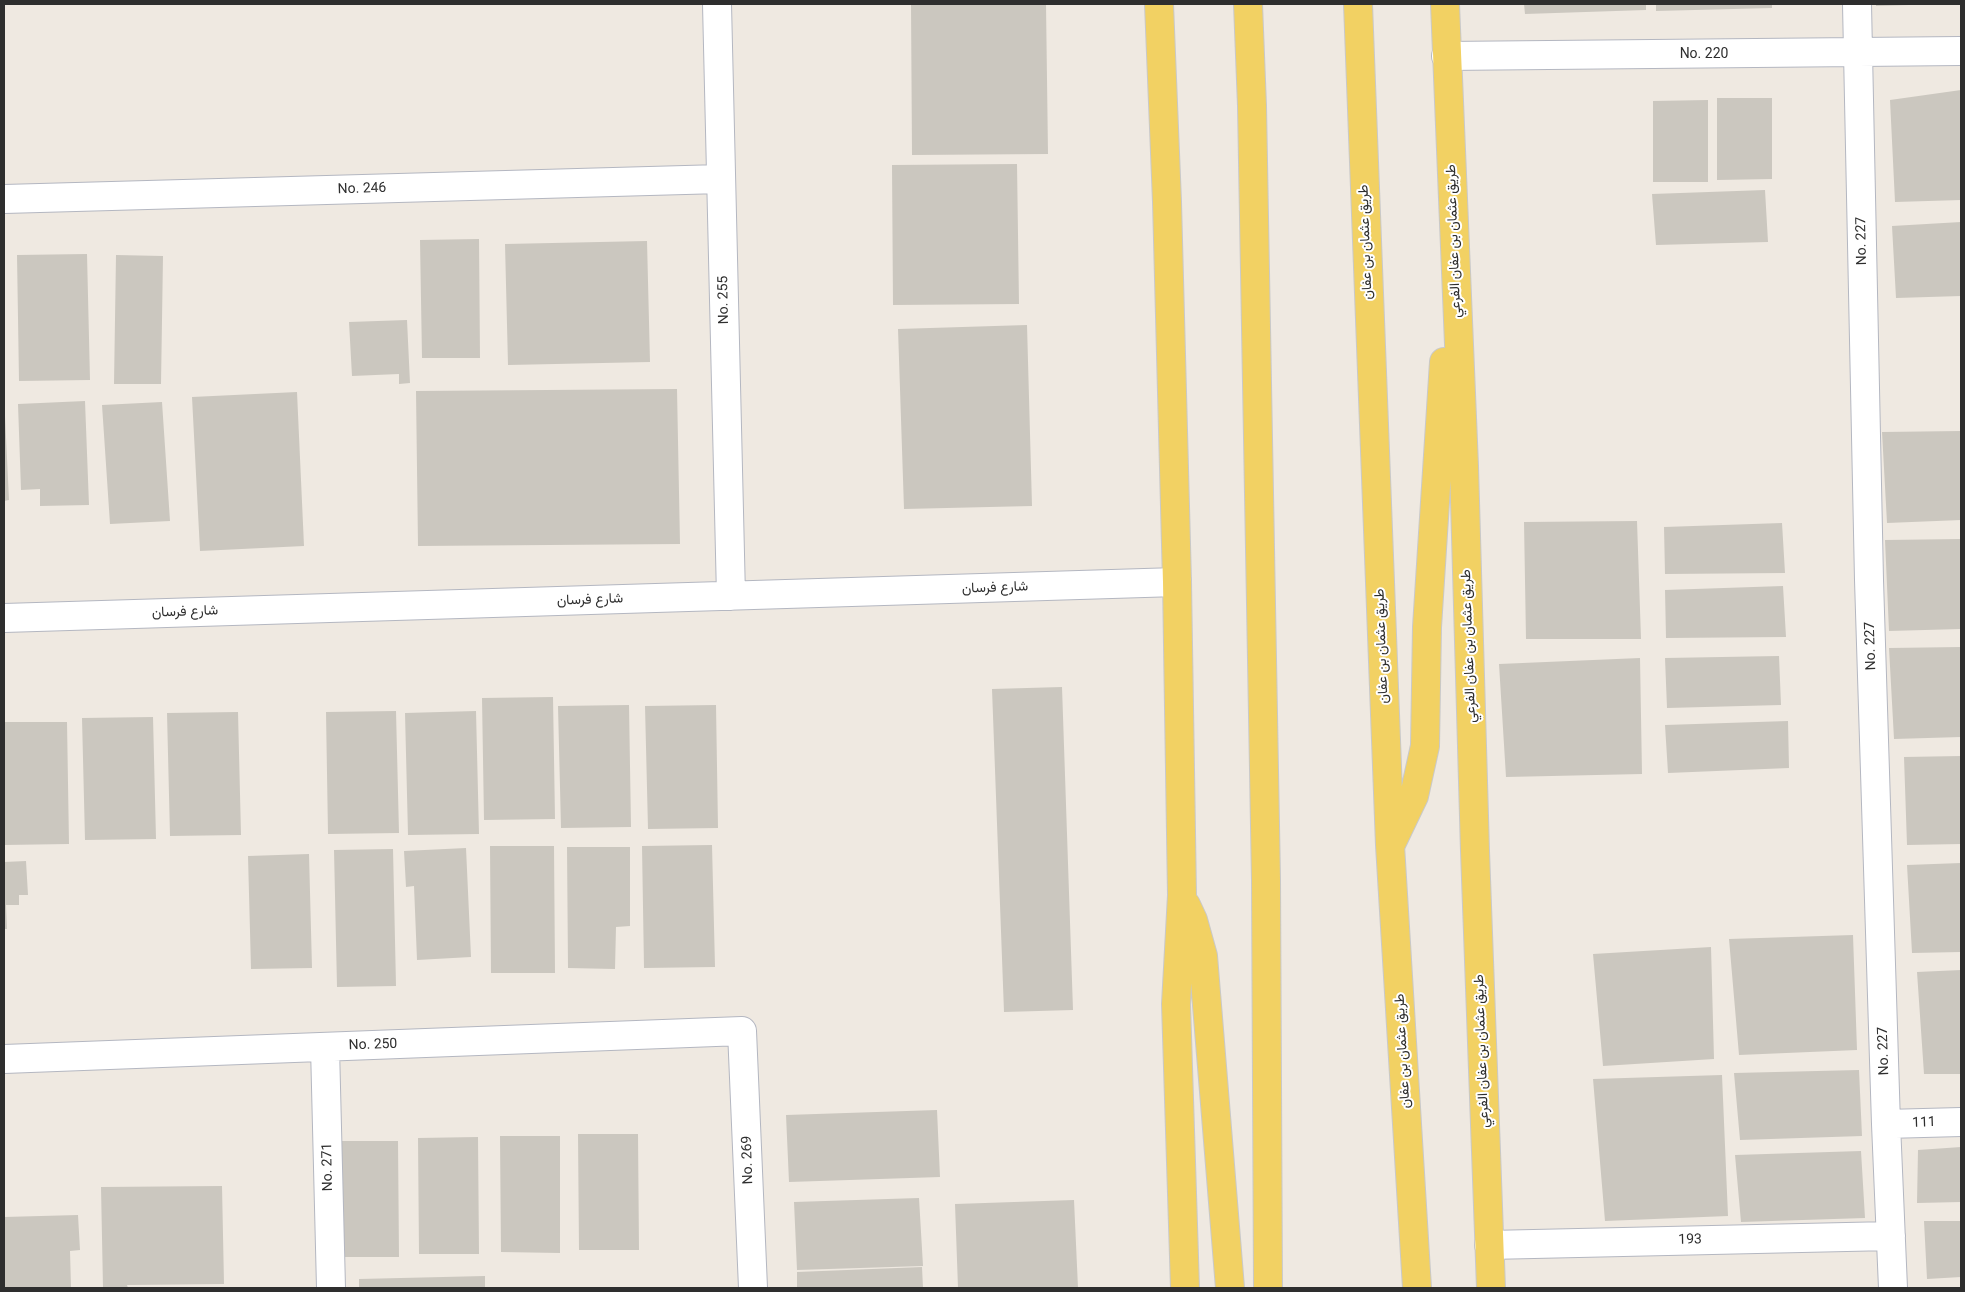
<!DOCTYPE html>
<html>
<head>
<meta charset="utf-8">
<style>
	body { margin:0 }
	#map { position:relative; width:1965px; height:1292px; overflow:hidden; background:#efe9e1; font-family:Roboto,sans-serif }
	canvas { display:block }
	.frame { position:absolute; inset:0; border:5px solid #2e2e2e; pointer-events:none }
</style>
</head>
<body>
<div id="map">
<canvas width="1965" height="1292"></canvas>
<div class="frame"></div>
</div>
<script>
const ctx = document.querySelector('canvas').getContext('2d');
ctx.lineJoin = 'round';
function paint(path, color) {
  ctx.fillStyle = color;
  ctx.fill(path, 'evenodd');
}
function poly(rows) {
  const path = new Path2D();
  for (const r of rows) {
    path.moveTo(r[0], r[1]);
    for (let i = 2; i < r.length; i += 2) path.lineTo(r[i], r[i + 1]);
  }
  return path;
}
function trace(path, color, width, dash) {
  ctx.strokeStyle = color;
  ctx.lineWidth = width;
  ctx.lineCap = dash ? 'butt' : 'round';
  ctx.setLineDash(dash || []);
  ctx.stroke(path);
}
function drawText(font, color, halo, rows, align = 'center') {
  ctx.font = font + ' Roboto,Vazirmatn,sans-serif';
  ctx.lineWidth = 4;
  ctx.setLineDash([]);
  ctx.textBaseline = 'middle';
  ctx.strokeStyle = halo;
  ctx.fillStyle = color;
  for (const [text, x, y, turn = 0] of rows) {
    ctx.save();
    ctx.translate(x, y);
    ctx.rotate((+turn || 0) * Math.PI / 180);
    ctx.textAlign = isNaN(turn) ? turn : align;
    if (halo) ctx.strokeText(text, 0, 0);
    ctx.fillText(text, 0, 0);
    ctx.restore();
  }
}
paint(poly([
	[911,4,1046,4,1048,154,912,155],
	[1524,4,1646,4,1646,10,1525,14],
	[1656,4,1772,4,1772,8,1656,11],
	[1876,4,1909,4,1909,5,1876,6],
	[1961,90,1961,200,1895,202,1890,100],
	[1717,98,1772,98,1772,179,1717,180],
	[1708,100,1708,182,1653,182,1653,101],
	[1017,164,1019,304,893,305,892,165],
	[1765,190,1768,242,1656,245,1652,194],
	[1961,222,1961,296,1896,298,1892,226],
	[479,239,480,358,422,358,420,240],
	[647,241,650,362,508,365,505,244],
	[87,254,90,380,19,381,17,255],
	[116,255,163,256,161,384,114,384],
	[407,320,410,383,399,384,399,374,352,376,349,322],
	[1027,325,1032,506,904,509,898,329],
	[677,389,680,544,418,546,416,391],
	[297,392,304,546,200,551,192,397],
	[85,401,89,505,40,506,40,489,21,490,18,404],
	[162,402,170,521,110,524,102,405],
	[4,416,5,416,9,500,4,501],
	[1961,431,1961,520,1887,523,1882,432],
	[1637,521,1641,639,1526,639,1524,522],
	[1782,523,1785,573,1665,574,1664,527],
	[1961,539,1961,629,1889,631,1885,540],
	[1783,586,1786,637,1666,638,1665,590],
	[1961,647,1961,737,1894,739,1889,648],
	[1779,656,1781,705,1667,708,1665,658],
	[1640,658,1642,774,1506,777,1499,664],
	[1062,687,1073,1010,1004,1012,992,689],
	[553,697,555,819,484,820,482,698],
	[629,705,631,827,561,828,558,706],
	[716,705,718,828,648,829,645,706],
	[396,711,399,833,328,834,326,712],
	[476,711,479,834,408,835,405,713],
	[238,712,241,835,170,836,167,713],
	[153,717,156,839,85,840,82,718],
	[1788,721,1789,768,1668,773,1665,725],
	[4,722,67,722,69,844,4,845],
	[1961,756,1961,844,1907,845,1904,757],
	[712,845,715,967,644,968,642,846],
	[490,846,554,846,555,973,491,973],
	[567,847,630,847,630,926,616,927,615,969,568,968],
	[466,848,471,957,417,960,414,886,406,887,404,851],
	[393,849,396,986,337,987,334,850],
	[309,854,312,968,251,969,248,856],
	[26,861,28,895,19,895,19,905,6,905,7,929,4,929,4,862],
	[1961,863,1961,952,1912,953,1907,865],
	[1853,935,1857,1050,1739,1055,1729,939],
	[1711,947,1714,1059,1603,1066,1593,954],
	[1961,970,1961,1074,1924,1074,1917,972],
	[1859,1070,1862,1136,1740,1140,1734,1073],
	[1722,1075,1728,1216,1605,1221,1593,1079],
	[937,1110,940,1177,789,1182,786,1115],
	[578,1134,638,1134,639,1250,579,1250],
	[500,1136,560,1136,560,1253,501,1252],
	[478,1137,479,1254,419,1254,418,1138],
	[338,1141,398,1141,399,1257,339,1257],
	[1961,1147,1961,1202,1917,1203,1918,1150],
	[1861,1151,1865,1218,1741,1222,1735,1155],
	[222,1186,224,1284,127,1285,128,1288,103,1288,101,1187],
	[919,1198,923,1266,797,1270,794,1202],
	[1074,1200,1078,1288,958,1288,955,1204],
	[78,1215,80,1250,70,1251,71,1288,4,1288,4,1217],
	[1924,1221,1961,1221,1961,1277,1927,1279],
	[922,1267,923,1288,797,1288,797,1272],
	[485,1276,485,1288,359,1288,359,1279]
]), '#cbc7bf');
const minor = poly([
	[717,4,731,596],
	[1857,4,1869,580,1886,1124,1893,1288],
	[1446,56,1961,51],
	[4,199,721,179],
	[4,618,1177,582],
	[325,1047,331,1288],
	[4,1059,742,1031,753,1288],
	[1886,1124,1961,1122],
	[1489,1245,1891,1236]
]);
const major = poly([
	[1159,4,1167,202,1177,582,1182,895,1176,1004,1185,1288],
	[1248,4,1252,106,1266,880,1268,1288],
	[1358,4,1390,845,1417,1288],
	[1445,4,1464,466,1475,851,1491,1288],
	[1392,842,1414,796,1425,746,1427,627,1444,362],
	[1186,905,1193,920,1203,956,1230,1288]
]);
trace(minor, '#b4b7c1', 30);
trace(major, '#c9c9c9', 30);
trace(minor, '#fff', 28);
trace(major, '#f2d163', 28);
drawText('14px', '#2e2e2e', '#fff', [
	["No. 220",1704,54],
	["No. 246",362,189,-2],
	["طريق عثمان بن عفان الفرعي",1454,241,-92],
	["No. 227",1862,241,-91],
	["طريق عثمان بن عفان",1366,242,-92],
	["No. 255",724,300,-91],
	["شارع فرسان",995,588,-2],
	["شارع فرسان",590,600,-2],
	["شارع فرسان",185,612,-2],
	["طريق عثمان بن عفان",1382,646,-92],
	["طريق عثمان بن عفان الفرعي",1469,646,-92],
	["No. 227",1871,646,-92],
	["No. 250",373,1045,-2],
	["طريق عثمان بن عفان",1403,1051,-93],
	["طريق عثمان بن عفان الفرعي",1482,1051,-92],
	["No. 227",1884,1051,-92],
	["111",1924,1123,-2],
	["No. 269",748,1160,-92],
	["No. 271",328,1167,-91],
	["193",1690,1240,-1]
]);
</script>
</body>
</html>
